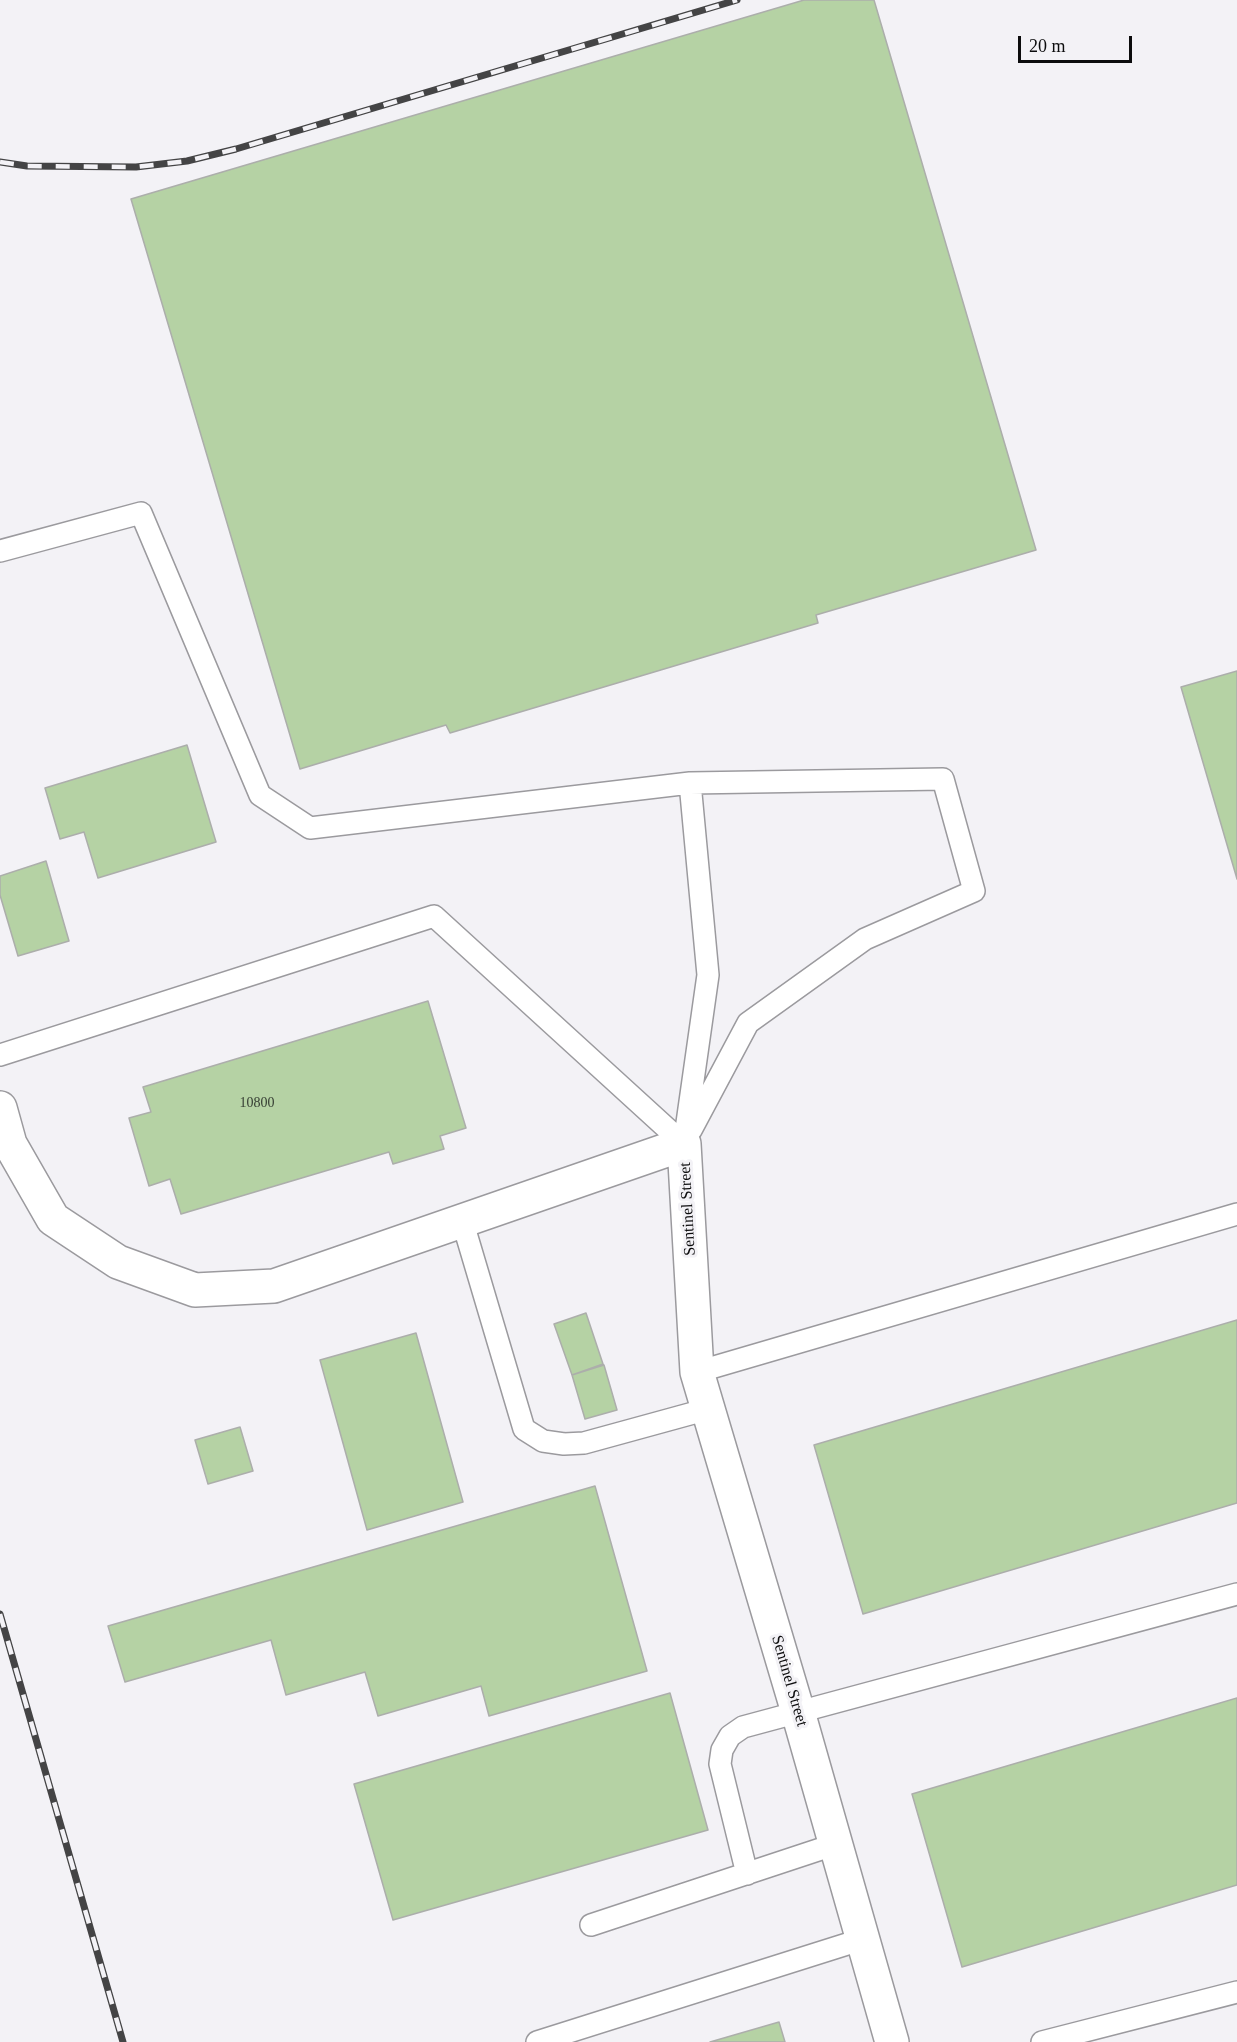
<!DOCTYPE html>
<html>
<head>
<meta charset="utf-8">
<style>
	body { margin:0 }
	#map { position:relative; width:1237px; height:2042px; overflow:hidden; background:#f3f2f6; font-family:"Times New Roman",serif }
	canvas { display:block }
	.scale { position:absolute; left:1018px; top:36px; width:114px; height:27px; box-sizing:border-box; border:3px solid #0c0c0d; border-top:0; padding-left:8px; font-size:18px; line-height:21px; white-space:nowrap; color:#0c0c0d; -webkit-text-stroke:4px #f3f2f6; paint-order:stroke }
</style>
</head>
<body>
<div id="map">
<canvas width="1237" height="2042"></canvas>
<div class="scale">20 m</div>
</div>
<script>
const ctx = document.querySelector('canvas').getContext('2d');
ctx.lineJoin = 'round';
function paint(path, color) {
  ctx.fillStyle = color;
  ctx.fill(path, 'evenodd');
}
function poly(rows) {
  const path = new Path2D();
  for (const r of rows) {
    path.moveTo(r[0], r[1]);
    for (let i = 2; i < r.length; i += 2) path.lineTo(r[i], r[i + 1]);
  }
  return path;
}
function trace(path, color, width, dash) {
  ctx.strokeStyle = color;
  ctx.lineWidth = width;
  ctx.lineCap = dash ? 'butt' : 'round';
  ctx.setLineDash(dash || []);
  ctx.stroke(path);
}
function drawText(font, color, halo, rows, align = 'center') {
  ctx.font = font + ' "Times New Roman",serif';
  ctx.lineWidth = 6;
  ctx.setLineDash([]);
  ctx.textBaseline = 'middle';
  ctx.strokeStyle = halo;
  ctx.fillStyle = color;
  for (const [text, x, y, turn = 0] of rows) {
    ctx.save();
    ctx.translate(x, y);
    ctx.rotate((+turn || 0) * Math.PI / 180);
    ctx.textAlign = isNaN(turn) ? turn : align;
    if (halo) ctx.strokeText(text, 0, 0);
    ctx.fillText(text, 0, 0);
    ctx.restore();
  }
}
const building = poly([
	[804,0,874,0,1036,550,816,615,818,623,450,733,446,725,300,769,131,199,804,0],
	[1237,671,1237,879,1181,687,1237,671],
	[187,745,216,842,98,878,84,832,60,839,45,788,187,745],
	[46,861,69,941,18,956,0,895,0,876,46,861],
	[428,1001,466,1128,440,1136,444,1149,393,1164,389,1152,181,1214,170,1179,149,1186,129,1118,151,1112,143,1087,428,1001],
	[586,1313,603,1364,572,1375,554,1324,586,1313],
	[1237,1320,1237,1503,863,1614,814,1445,1237,1320],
	[416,1333,463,1502,367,1530,320,1360,416,1333],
	[604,1365,617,1410,585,1419,572,1375,604,1365],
	[240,1427,253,1471,208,1484,195,1440,240,1427],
	[595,1486,647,1671,489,1716,481,1686,378,1716,365,1672,286,1695,271,1640,125,1682,108,1626,595,1486],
	[670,1693,708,1830,393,1920,354,1784,670,1693],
	[1237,1698,1237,1885,962,1967,912,1794,1237,1698],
	[779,2022,785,2042,710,2042,779,2022]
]);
paint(building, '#b5d2a4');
trace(building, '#acaeab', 1.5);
const lane = poly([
	[0,551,141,513,260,795,310,828,690,783,708,975,684,1144],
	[690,783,943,779,974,891,865,939,748,1023,691,1130],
	[0,1055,434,916,684,1144],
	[462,1220,524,1429,543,1441,564,1444,584,1443,708,1409],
	[697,1372,1237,1214],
	[747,1874,720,1764,722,1750,730,1736,743,1727,1237,1594],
	[591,1925,836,1844],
	[537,2042,863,1939],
	[1042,2042,1237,1992]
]);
const street = poly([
	[0,1108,10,1144,53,1219,118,1262,195,1290,274,1286,684,1144,697,1372,798,1712,892,2042]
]);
trace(lane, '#9b9a9e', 24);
trace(street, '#9b9a9e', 36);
trace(lane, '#fff', 21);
trace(street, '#fff', 33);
const rail = poly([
	[0,162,27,166,136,167,187,161,236,149,737,0],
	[0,1614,123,2042]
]);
trace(rail, '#444445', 7);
trace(rail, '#f3f2f6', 4.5, [14]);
drawText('14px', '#363e33', null, [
	["10800",257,1103]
]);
drawText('16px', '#0c0c0d', '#f3f2f6', [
	["Sentinel Street",688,1209,-93],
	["Sentinel Street",789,1681,74]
]);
</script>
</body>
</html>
